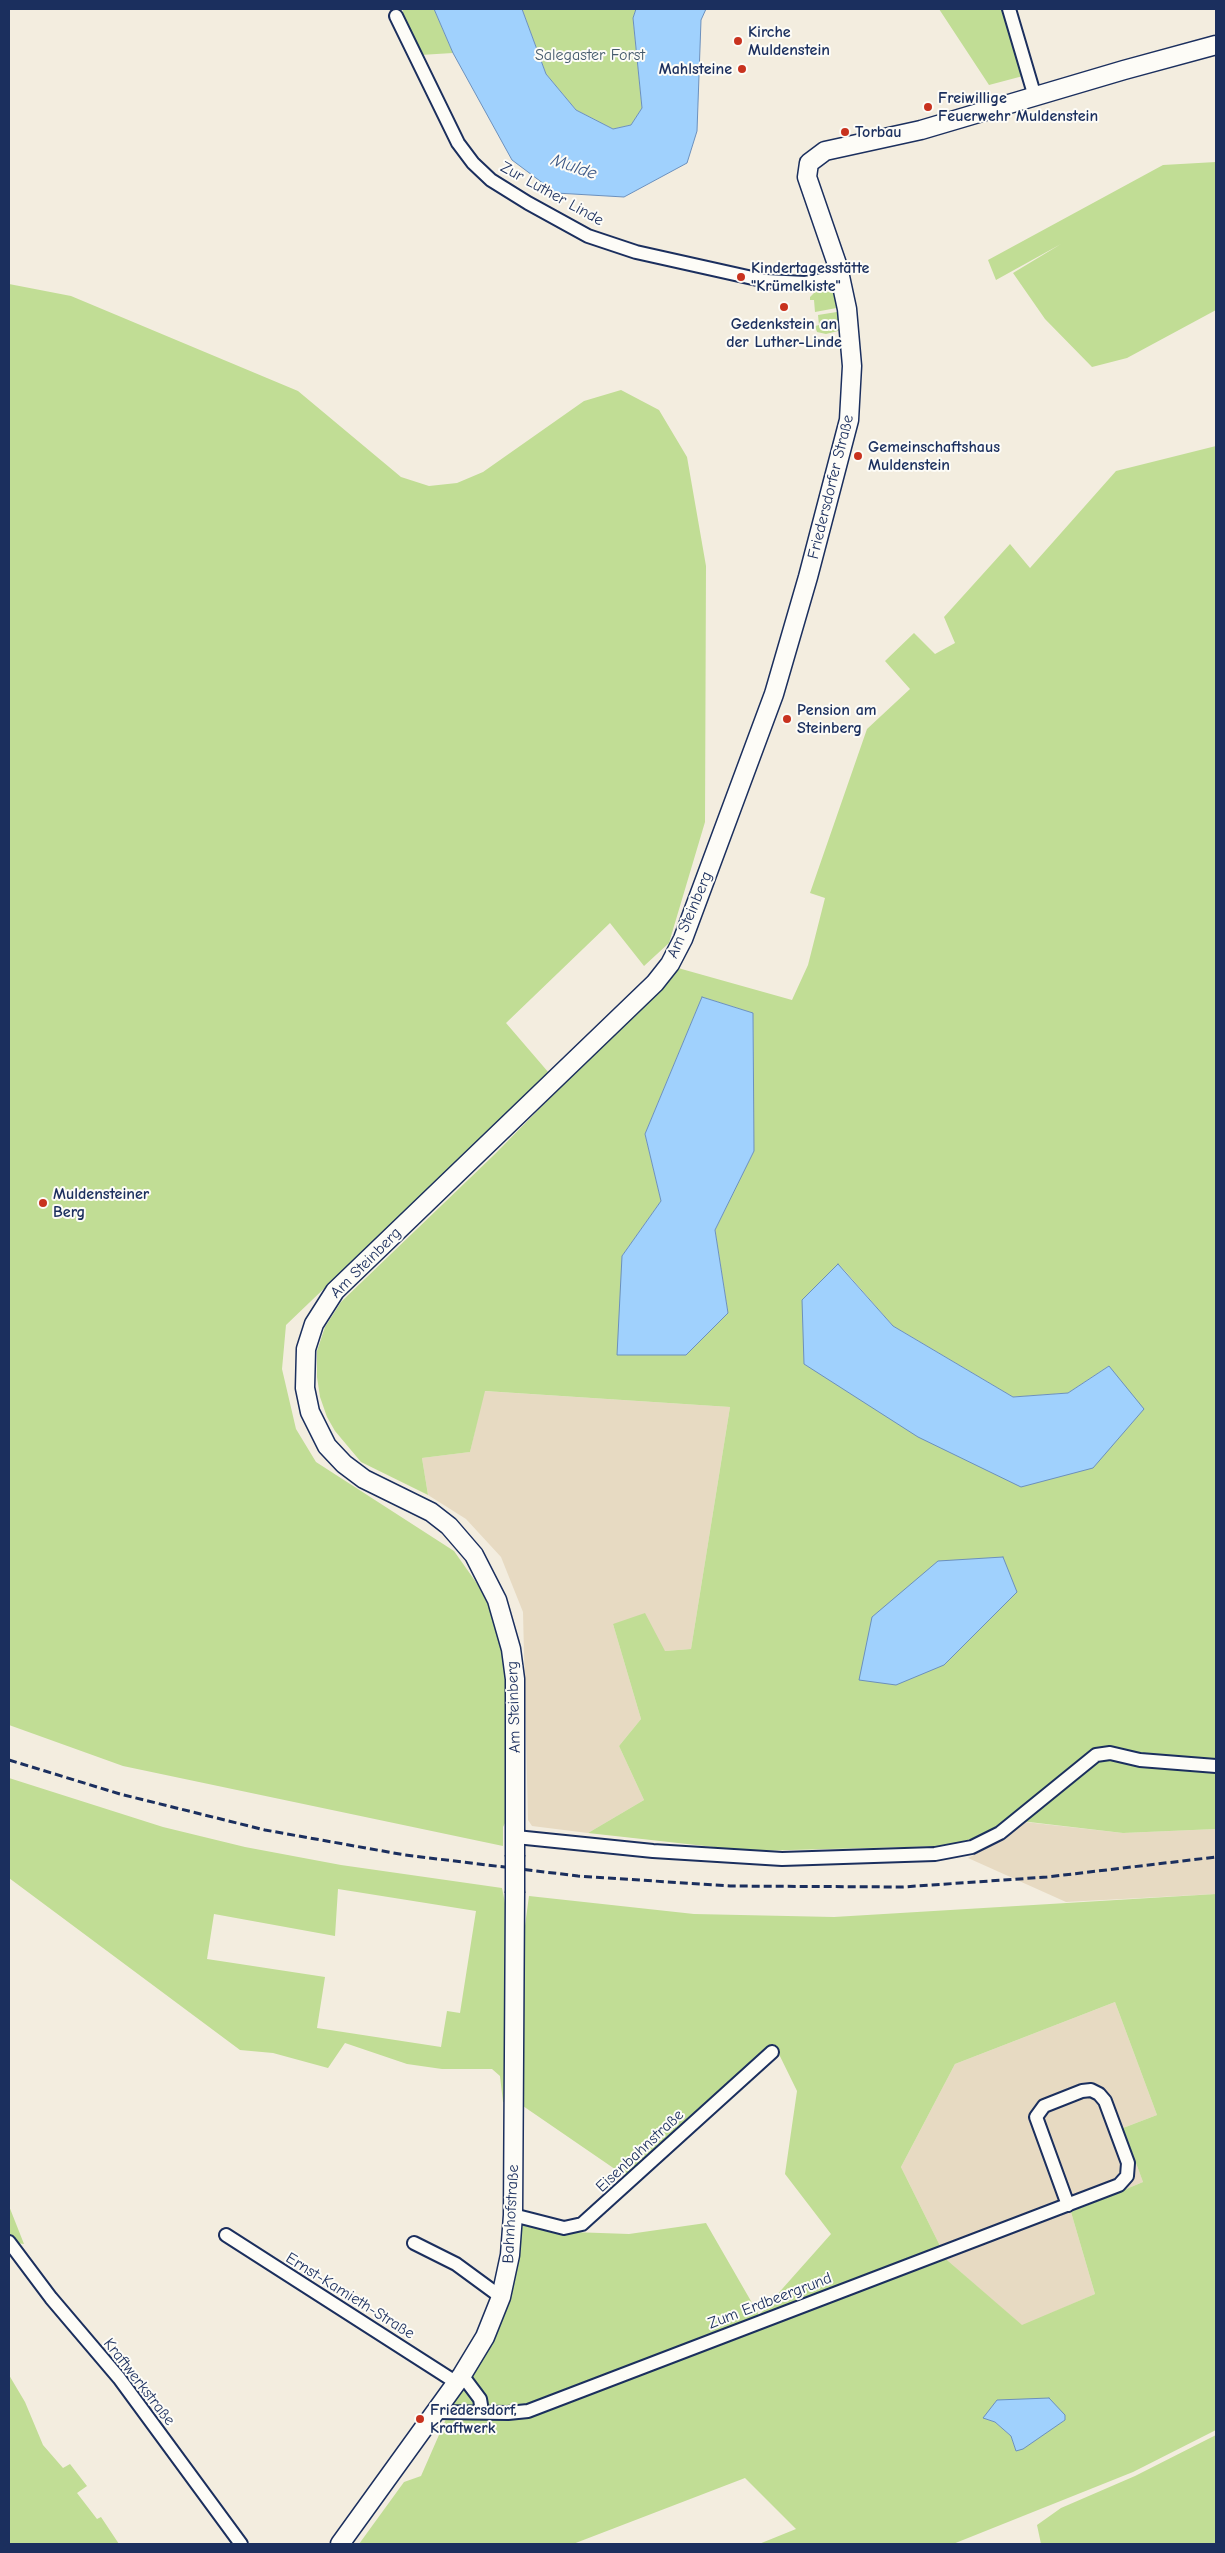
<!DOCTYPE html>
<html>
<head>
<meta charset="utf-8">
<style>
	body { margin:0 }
	#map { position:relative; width:1225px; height:2553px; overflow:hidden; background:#f3eddf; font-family:"Comic Neue",sans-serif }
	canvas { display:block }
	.frame { position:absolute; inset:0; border:10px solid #1b2f5e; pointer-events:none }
</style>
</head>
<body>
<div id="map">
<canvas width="1225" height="2553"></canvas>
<div class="frame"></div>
</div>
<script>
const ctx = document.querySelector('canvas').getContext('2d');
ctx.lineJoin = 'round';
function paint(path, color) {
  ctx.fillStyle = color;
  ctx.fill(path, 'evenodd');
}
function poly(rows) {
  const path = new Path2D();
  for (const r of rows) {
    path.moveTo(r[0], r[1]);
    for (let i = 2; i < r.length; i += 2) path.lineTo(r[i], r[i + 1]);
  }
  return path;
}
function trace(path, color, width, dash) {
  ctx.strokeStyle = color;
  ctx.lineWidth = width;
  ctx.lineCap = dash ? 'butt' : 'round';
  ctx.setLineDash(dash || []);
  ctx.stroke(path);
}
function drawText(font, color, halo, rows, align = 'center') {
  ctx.font = font + ' "Comic Neue",sans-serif';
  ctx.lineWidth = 4;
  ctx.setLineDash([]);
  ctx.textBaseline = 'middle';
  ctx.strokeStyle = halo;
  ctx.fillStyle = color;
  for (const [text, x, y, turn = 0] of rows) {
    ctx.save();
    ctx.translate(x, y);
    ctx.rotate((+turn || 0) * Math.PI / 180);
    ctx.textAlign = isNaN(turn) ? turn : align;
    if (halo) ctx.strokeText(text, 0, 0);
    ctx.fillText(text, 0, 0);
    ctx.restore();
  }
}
paint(poly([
	[484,1391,730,1407,691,1649,665,1651,613,1624,641,1719,619,1746,644,1800,588,1833,532,1826,528,1820,523,1612,501,1557,466,1519,428,1495,422,1458,470,1452],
	[1025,1822,1123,1833,1216,1829,1216,1894,1066,1902,968,1858,1005,1838],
	[1115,2002,1157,2115,1123,2128,1143,2182,1071,2212,1095,2294,1022,2326,947,2260,901,2167,955,2064]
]), '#e7dac2');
paint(poly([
	[403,9,434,9,453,53,420,55,402,19],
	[522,9,636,9,633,18,642,108,631,125,613,129,576,110,546,74],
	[939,9,1002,9,1023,76,989,85],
	[1216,162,1216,310,1127,358,1092,367,1045,319,1013,273,1061,244,996,280,988,260,1163,165],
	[9,284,71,296,298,391,401,477,429,486,457,483,483,472,584,401,621,390,659,410,687,457,706,566,705,822,669,943,644,966,610,923,506,1023,549,1073,286,1325,282,1369,296,1429,316,1462,454,1551,478,1585,500,1628,508,1657,508,1817,503,1827,503,1846,123,1766,9,1725],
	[823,290,834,293,842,307,815,312,814,300,810,300,810,297,815,292],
	[843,311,842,328,838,331,826,334,817,332,815,326,819,325,818,315],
	[1216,446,1216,1829,1123,1833,1012,1820,978,1837,946,1846,750,1851,588,1833,644,1800,619,1746,641,1719,613,1624,645,1613,665,1651,691,1649,730,1407,485,1391,470,1452,422,1458,428,1495,361,1462,335,1431,327,1417,320,1397,317,1377,317,1351,325,1327,341,1302,495,1154,678,968,792,1000,808,965,825,898,810,893,867,729,910,689,885,661,914,633,935,654,955,643,944,617,1010,544,1030,568,1116,471],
	[702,997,753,1013,754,1151,715,1230,728,1313,622,1256,661,1201,645,1134],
	[839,1264,893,1326,1013,1397,1068,1393,1109,1366,1021,1487],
	[9,1778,163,1827,245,1847,341,1865,502,1888,509,1923,509,2102,503,2102,500,2076,492,2069,442,2069,407,2064,345,2043,328,2068,273,2053,240,2050,9,1878],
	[338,1889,476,1911,460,2013,447,2011,441,2047,317,2028,325,1977,207,1959,214,1914,335,1936],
	[1216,1894,1216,2430,1133,2472,953,2544,759,2544,796,2529,745,2478,573,2544,359,2544,404,2482,421,2476,453,2403,498,2328,509,2300,517,2262,522,2223,572,2232,629,2234,706,2223,759,2315,831,2234,785,2174,797,2091,774,2044,625,2176,523,2106,524,1933,529,1896,694,1914,834,1917],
	[1115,2002,1157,2115,1123,2128,1143,2182,1071,2212,1095,2294,1022,2325,947,2260,901,2167,955,2064],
	[983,2417,1065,2420,1016,2451,1011,2436,995,2422],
	[9,2206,24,2244,16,2243,9,2232],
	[9,2375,25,2402,43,2445,63,2468,70,2464,87,2486,77,2493,97,2519,101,2517,119,2544,9,2544],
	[1216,2435,1216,2544,1041,2544,1037,2525,1061,2508,1135,2476]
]), '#c1dd95');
const water = poly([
	[434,9,522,9,546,74,576,110,613,129,631,125,642,108,633,18,636,9,706,9,701,20,697,131,687,163,624,197,556,193,512,160,453,53,434,9],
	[702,997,753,1013,754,1151,715,1230,728,1313,686,1355,617,1355,622,1256,661,1201,645,1134,702,997],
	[838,1264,893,1326,1013,1397,1068,1393,1109,1366,1144,1409,1093,1468,1021,1487,918,1437,804,1364,802,1300,838,1264],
	[1003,1557,1017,1592,944,1665,896,1685,859,1680,872,1617,938,1561,1003,1557],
	[1049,2398,1065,2415,1065,2420,1023,2449,1016,2451,1011,2436,995,2422,983,2418,997,2400,1049,2398]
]);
paint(water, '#a0d1fd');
trace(water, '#6b90bd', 1);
const street = poly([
	[1009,9,1035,97],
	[396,16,458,143,473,163,491,180,528,203,588,236,636,252,766,281,805,283,841,277],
	[516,1837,653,1851,782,1859,935,1854,972,1847,1000,1833,1096,1755,1110,1753,1140,1760,1216,1766],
	[513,2215,564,2228,582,2224,772,2052],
	[226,2235,457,2383],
	[9,2242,51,2298,119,2378,241,2544],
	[414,2243,456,2264,501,2297],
	[462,2375,480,2399,482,2411],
	[436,2412,508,2413,528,2411,1119,2185,1127,2176,1128,2163,1105,2101,1099,2094,1091,2090,1082,2091,1044,2106,1036,2117,1068,2205]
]);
const secondary = poly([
	[515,1855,515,1679,511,1649,497,1600,474,1555,449,1526,431,1512,364,1479,344,1464,327,1446,310,1412,305,1388,306,1349,314,1324,335,1291,655,983,670,964,683,939,774,694,808,577,849,420,852,366,847,309,838,267,807,177,809,163,825,151,921,130,1124,70,1216,45],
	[340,2544,462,2375,485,2337,501,2297,510,2255,513,2215,515,1893]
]);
trace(street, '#1b2f5e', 16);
trace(secondary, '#1b2f5e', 21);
trace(street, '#fdfcf7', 12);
trace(secondary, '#fdfcf7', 18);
trace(poly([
	[9,1760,120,1794,265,1830,405,1855,578,1876,730,1886,903,1887,1047,1877,1216,1857]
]), '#1b2f5e', 3, [8, 4]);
const secondaryBridge = poly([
	[515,1893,515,1855]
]);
trace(secondaryBridge, '#1b2f5e', 21, []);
trace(secondaryBridge, '#fdfcf7', 18);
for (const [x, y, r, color] of [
	[738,41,5,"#c8321e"],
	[742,69,5,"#c8321e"],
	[928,107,5,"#c8321e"],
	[845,132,5,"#c8321e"],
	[741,277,5,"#c8321e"],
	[784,307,5,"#c8321e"],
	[858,456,5,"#c8321e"],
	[787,719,5,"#c8321e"],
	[43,1203,5,"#c8321e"],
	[420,2419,5,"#c8321e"]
]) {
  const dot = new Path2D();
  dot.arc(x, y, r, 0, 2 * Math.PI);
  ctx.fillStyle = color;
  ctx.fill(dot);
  trace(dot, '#fdfcf7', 2);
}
drawText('bold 16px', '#1b2f5e', '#fdfcf7', [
	["Kirche",748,32],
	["Muldenstein",748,50],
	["Mahlsteine",732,69,"right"],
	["Freiwillige",938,98],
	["Feuerwehr Muldenstein",938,116],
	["Torbau",855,132],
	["Kindertagesstätte",751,268],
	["\"Krümelkiste\"",751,286],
	["Gedenkstein an",784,324,"center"],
	["der Luther-Linde",784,342,"center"],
	["Gemeinschaftshaus",868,447],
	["Muldenstein",868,465],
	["Pension am",797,710],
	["Steinberg",797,728],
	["Muldensteiner",53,1194],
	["Berg",53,1212],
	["Friedersdorf,",430,2410],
	["Kraftwerk",430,2428]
], 'left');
drawText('16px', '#445a6c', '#fdfcf7', [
	["Salegaster Forst",590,55]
]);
drawText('16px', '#1b2f5e', '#fdfcf7', [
	["Zur Luther Linde",552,194,29],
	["Friedersdorfer Straße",831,487,-76],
	["Am Steinberg",690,915,-67],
	["Am Steinberg",366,1263,-45],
	["Am Steinberg",514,1707,-92],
	["Eisenbahnstraße",640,2151,-43],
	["Bahnhofstraße",511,2214,-87],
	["Ernst-Kamieth-Straße",350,2296,32],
	["Zum Erdbeergrund",770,2301,-21],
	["Kraftwerkstraße",139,2382,52]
]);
drawText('italic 18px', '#3c5886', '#fdfcf7', [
	["Mulde",574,167,19]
]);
</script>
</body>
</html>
